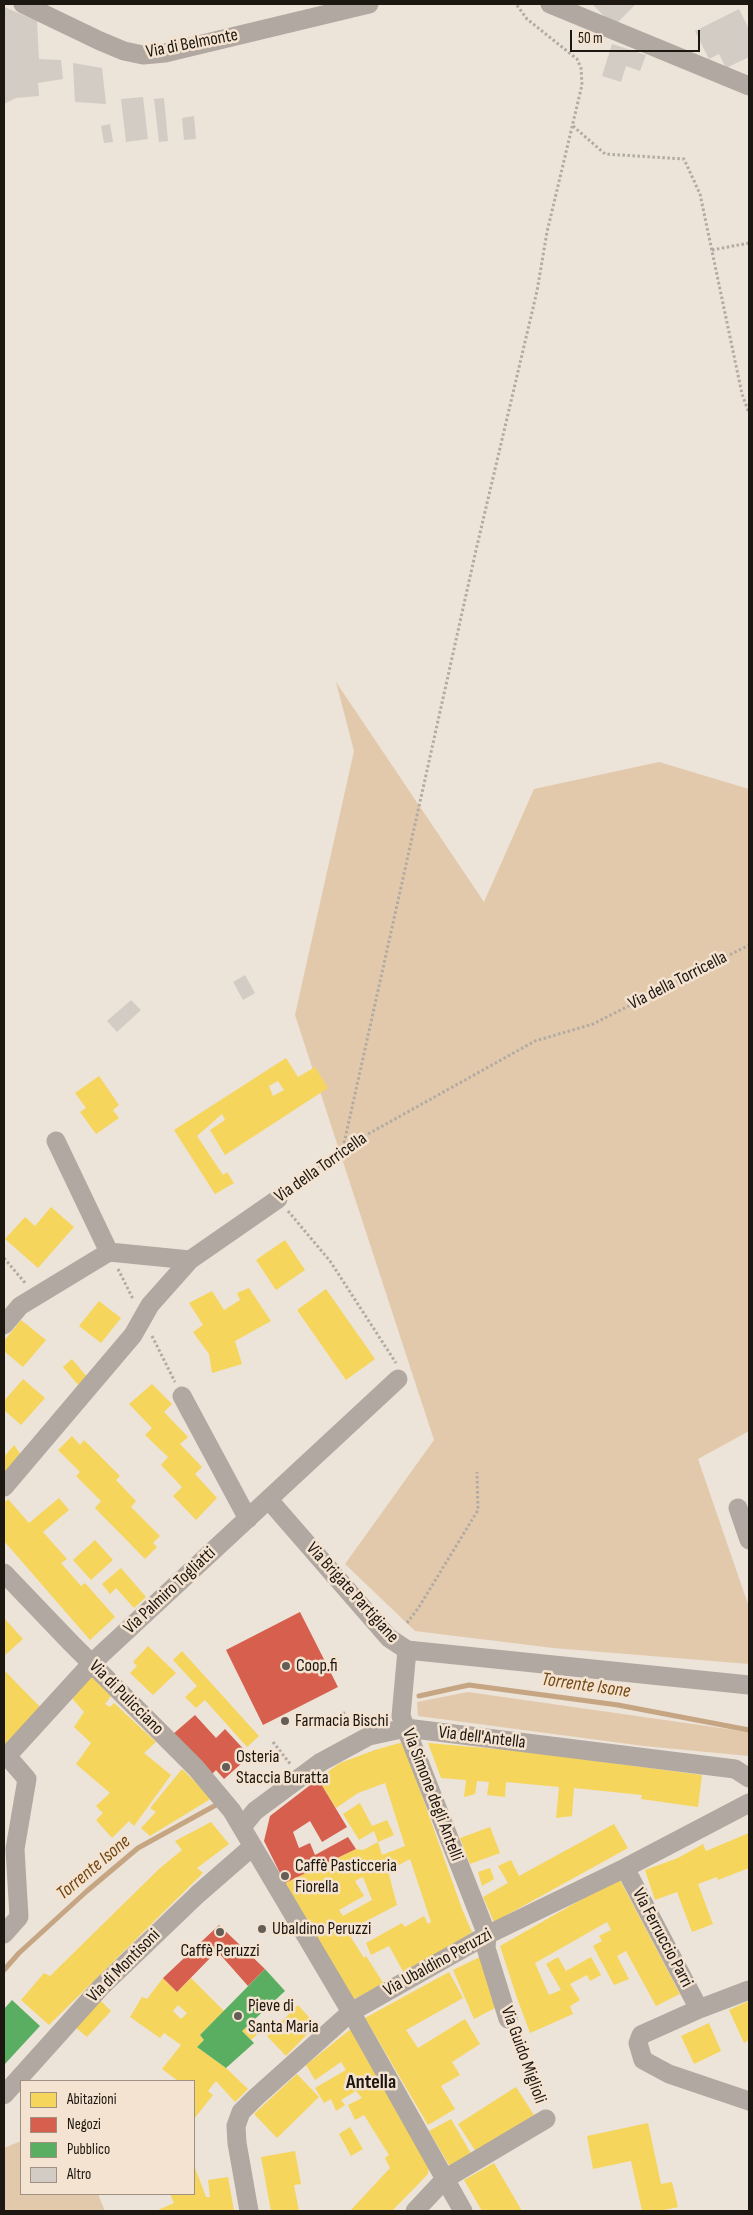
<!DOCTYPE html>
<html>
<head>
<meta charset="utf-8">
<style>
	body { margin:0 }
	#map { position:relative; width:753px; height:2215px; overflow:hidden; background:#ece3d9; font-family:"Sofia Sans Condensed",sans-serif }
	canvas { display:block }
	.frame { position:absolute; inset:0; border:5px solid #1d1711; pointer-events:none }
	.legend { position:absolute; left:20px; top:2080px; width:175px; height:115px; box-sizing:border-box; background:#f4e3d1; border:1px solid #9e9184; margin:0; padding:6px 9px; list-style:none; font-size:15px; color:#1d1711 }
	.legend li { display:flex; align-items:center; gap:10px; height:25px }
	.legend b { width:25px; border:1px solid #9e9184 }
	.scale { position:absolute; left:570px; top:30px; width:130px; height:22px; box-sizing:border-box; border:2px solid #1d1711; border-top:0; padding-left:6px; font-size:15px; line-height:18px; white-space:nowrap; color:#1d1711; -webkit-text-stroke:4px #f4e3d1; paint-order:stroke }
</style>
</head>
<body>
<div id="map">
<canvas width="753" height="2215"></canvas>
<div class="frame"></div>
<ul class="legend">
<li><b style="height:14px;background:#f6d55c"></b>Abitazioni</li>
<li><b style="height:14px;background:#d6604d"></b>Negozi</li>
<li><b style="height:14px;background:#5aae61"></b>Pubblico</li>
<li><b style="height:14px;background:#d3ccc4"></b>Altro</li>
</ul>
<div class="scale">50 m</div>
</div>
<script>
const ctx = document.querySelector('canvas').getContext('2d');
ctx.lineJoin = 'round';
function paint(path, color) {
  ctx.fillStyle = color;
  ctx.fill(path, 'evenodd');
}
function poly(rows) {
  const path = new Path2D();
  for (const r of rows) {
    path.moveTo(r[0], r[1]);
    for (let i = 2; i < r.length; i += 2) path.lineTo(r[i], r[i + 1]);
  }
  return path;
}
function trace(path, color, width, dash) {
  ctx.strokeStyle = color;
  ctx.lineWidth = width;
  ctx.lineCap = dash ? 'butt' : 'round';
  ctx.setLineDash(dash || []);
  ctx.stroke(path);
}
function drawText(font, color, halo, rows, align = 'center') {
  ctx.font = font + ' "Sofia Sans Condensed",sans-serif';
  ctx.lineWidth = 5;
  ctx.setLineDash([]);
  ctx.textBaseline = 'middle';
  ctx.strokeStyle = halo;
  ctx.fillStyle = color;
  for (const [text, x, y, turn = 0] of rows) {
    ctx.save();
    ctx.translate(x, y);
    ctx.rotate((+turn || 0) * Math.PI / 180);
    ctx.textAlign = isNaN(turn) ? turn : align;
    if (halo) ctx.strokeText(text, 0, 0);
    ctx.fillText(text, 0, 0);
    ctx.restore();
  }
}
paint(poly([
	[336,682,484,902,534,789,659,762,749,789,749,1431,698,1459,749,1607,749,1664,553,1648,415,1631,345,1564,434,1440,295,1015,354,751],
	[468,1692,749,1732,749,1756,644,1746,418,1716,417,1702],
	[21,2141,21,2194,98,2194,105,2211,4,2211,4,2148]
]), '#e3c9ac');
paint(poly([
	[286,1058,298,1077,315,1067,328,1088,225,1155,210,1130,225,1120,222,1114,197,1136,223,1175,227,1172,234,1183,215,1194,174,1130],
	[278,1081,284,1090,273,1096,269,1086],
	[99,1076,119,1105,113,1110,119,1118,96,1134,80,1112,86,1108,75,1093],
	[51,1207,74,1227,38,1268,5,1239,25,1217,35,1226],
	[285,1240,305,1270,276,1290,256,1260],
	[249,1288,271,1321,235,1341,242,1364,212,1373,209,1354,193,1332,203,1325,189,1303,212,1291,224,1310,240,1300,237,1293],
	[326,1289,375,1359,346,1380,297,1310],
	[99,1301,121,1318,101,1343,79,1326],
	[21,1320,46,1340,23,1367,4,1351,4,1341],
	[72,1359,88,1378,79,1386,63,1367],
	[23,1379,45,1398,21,1425,4,1410,4,1401],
	[152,1384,172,1404,164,1412,188,1437,180,1444,202,1467,195,1474,217,1498,196,1520,173,1496,182,1487,161,1465,168,1457,145,1435,152,1428,129,1404],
	[72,1436,80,1445,84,1440,120,1476,116,1480,136,1501,131,1507,160,1536,153,1543,157,1547,145,1559,95,1508,101,1501,76,1476,80,1472,58,1450],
	[14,1445,21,1455,6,1473,4,1472,4,1457],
	[59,1498,69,1510,43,1532,67,1559,61,1563,81,1586,85,1583,115,1617,90,1640,4,1541,4,1503,8,1499,29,1523],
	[95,1540,113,1560,91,1580,73,1560],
	[121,1568,146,1597,134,1608,116,1588,110,1594,102,1584],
	[4,1618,23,1639,4,1656],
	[148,1646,176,1673,153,1695,130,1673,137,1666,133,1662],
	[182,1651,259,1736,247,1747,205,1700,196,1708,185,1697,197,1686,173,1660],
	[4,1670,42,1709,4,1745],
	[91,1676,111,1696,105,1704,110,1707,114,1703,156,1742,144,1753,171,1775,134,1826,129,1821,112,1838,96,1820,103,1813,96,1806,110,1793,76,1764,91,1743,74,1727,84,1712,71,1697],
	[403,1742,462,1909,472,1932,455,1944,404,1973,389,1946,371,1955,366,1943,402,1923,405,1927,424,1916,428,1924,431,1922,410,1859,388,1871,397,1905,347,1931,364,1958,366,1956,384,1984,352,2000,285,1883,356,1849,363,1850,378,1842,382,1855,405,1846,385,1783,358,1793,336,1808,318,1779,340,1763,375,1750],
	[363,1877,372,1900,343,1916,339,1910,364,1896,355,1881],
	[428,1743,530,1752,702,1775,698,1807,641,1799,642,1795,574,1788,572,1816,556,1818,559,1787,506,1782,505,1797,487,1795,489,1782,477,1781,475,1794,464,1797,466,1780,441,1778],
	[182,1769,212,1798,150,1836,141,1828,156,1812,150,1808],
	[360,1803,372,1826,387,1820,394,1835,378,1842,374,1831,359,1840,343,1814],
	[211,1822,229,1844,197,1868,203,1873,49,2025,21,2000,44,1973,50,1976,159,1869,182,1850,175,1841],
	[614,1824,628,1848,494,1922,483,1897,508,1883,498,1866,511,1860,519,1876],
	[490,1827,500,1853,470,1864,460,1838],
	[749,1833,749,1868,718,1880,717,1877,698,1884,713,1924,692,1932,677,1892,655,1900,645,1870,678,1858,703,1844,706,1851],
	[490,1868,494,1879,482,1886,478,1872],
	[619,1878,680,1994,656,2006,626,1951,617,1956,629,1979,614,1985,593,1946,602,1941,599,1936,611,1930,607,1922,535,1963,549,1995,561,1990,546,1964,558,1957,566,1971,591,1957,601,1975,590,1981,587,1975,570,1984,580,2000,570,2006,573,2014,530,2033,517,1998,500,1946],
	[480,1957,497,2007,474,2019,453,1970],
	[449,1972,463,1998,406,2030,418,2048,465,2019,480,2044,452,2062,460,2075,441,2086,455,2109,428,2125,365,2018],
	[163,1978,177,1992,191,1978,224,2011,200,2035,204,2040,197,2047,226,2068,248,2089,235,2102,216,2081,208,2091,213,2095,194,2119,194,2081,178,2081,162,2069,181,2045,164,2033,160,2038,130,2017,142,1997,147,1999],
	[178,2005,187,2013,181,2019,173,2011],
	[100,2000,111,2011,87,2037,75,2027],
	[749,2001,749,2040,744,2043,729,2010],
	[298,2005,316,2025,286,2056,267,2036],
	[253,2021,262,2030,251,2040,242,2031],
	[709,2023,721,2051,694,2064,681,2036],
	[352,2028,429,2166,428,2174,392,2211,350,2211,390,2168,385,2158,389,2155,364,2115,355,2120,348,2105,362,2098,356,2091,341,2100,345,2105,336,2111,331,2099,324,2103,315,2088,346,2070,341,2062,315,2080,306,2065],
	[297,2074,319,2097,277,2138,254,2114],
	[516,2087,534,2115,476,2152,458,2124],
	[451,2119,473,2157,452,2170,429,2131],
	[648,2123,661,2184,672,2182,678,2207,660,2211,642,2211,631,2161,593,2169,587,2136],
	[350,2127,363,2149,351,2156,339,2134],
	[295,2151,301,2184,294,2185,299,2211,271,2211,261,2157],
	[494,2163,522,2211,482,2211,464,2180],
	[194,2165,206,2197,210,2197,208,2180,228,2177,234,2211,156,2211,174,2203,170,2194,194,2194]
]), '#f6d55c');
paint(poly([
	[300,1612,338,1687,263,1725,226,1650],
	[195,1715,216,1738,225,1729,250,1756,224,1779,216,1770,211,1775,173,1734],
	[318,1779,347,1827,322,1842,310,1821,293,1832,299,1848,310,1843,315,1855,348,1837,356,1849,285,1883,264,1841,270,1816],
	[219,1925,265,1969,248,1986,217,1951,177,1992,163,1978]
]), '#d6604d');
paint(poly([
	[265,1969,285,1991,242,2031,254,2043,226,2068,197,2047,204,2040,200,2035],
	[12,2000,40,2026,4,2065,4,2009]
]), '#5aae61');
trace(poly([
	[419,1696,469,1685,618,1705,749,1730],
	[4,1970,19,1953,87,1891,138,1848,216,1805]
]), '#c5a582', 5);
paint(poly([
	[592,4,636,4,614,26],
	[4,7,37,21,39,59,61,60,63,79,38,83,39,96,16,98,4,104],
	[739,9,749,29,749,57,726,68,719,54,709,59,695,31],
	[612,44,646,55,640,71,626,66,621,82,602,76],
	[73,63,102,68,106,104,75,102],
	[143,97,148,139,126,142,121,99],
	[164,98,168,141,159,142,154,99],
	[194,116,196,139,184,140,182,118],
	[110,124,113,142,104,143,101,126],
	[245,975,255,993,243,1000,233,982],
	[131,1000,141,1010,117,1032,107,1021]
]), '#d3ccc4');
trace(poly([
	[573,126,605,154,684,159,700,194,742,394,749,413],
	[712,250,749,243],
	[343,1148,476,550,537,291,547,232,582,85,581,68,577,59,527,19,516,4],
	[291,1189,343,1148,535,1041,593,1024,749,945],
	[288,1211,330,1261,396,1363],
	[4,1258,26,1284],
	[118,1269,133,1299],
	[152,1336,175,1382],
	[407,1623,419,1607,478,1510,477,1472],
	[343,1712,350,1725],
	[273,1742,291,1765],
	[514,2035,541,2104]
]), '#b1aba3', 3, [2.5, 2.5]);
trace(poly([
	[23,4,100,41,124,51,143,55,165,53,369,4],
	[550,4,749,86],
	[56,1141,109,1252],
	[4,1325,20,1306,109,1252,190,1260],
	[182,1396,248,1519],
	[4,1487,133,1335,150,1305,190,1260,278,1199],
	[269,1500,389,1638,407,1650,749,1685],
	[738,1508,749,1540],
	[4,1573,71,1643,196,1768,232,1811,351,2012,463,2211],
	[407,1650,401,1716,487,1935,486,1948,508,2019],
	[242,1827,255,1811,321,1762,369,1736,406,1728,735,1769,749,1778],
	[625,1868,699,2009],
	[4,1934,19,1917,15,1849,27,1779,7,1756,92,1663,398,1379],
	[749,1990,699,2009,641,2035,638,2043,643,2060,669,2074,749,2101],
	[4,2095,101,1987,198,1894,252,1847],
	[249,2211,237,2143,236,2126,241,2112,255,2098,351,2012,487,1935,625,1868,749,1803],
	[415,2211,445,2179,546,2119]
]), '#b0a8a1', 19);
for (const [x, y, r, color] of [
	[286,1666,5,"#655e57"],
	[285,1721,5,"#655e57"],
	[226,1767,5,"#655e57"],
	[285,1876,5,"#655e57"],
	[262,1929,5,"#655e57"],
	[220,1932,5,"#655e57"],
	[238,2016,5,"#655e57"]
]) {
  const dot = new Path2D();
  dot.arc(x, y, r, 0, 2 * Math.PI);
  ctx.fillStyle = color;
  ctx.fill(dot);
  trace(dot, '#f4e3d1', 2);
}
drawText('18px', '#1d1711', '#f4e3d1', [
	["Via di Belmonte",192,44,-11],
	["Via della Torricella",678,981,-27],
	["Via della Torricella",321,1168,-35],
	["Via Palmiro Togliatti",170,1591,-43],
	["Via Brigate Partigiane",352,1593,48],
	["Via di Pulicciano",126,1698,45],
	["Via dell'Antella",482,1738,7],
	["Via Simone degli Antelli",432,1795,69],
	["Via Ferruccio Parri",662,1938,62],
	["Via Ubaldino Peruzzi",438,1963,-29],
	["Via di Montisoni",124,1966,-45],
	["Via Guido Miglioli",523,2055,70]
]);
drawText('18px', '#1d1711', '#f4e3d1', [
	["Coop.fi",296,1666],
	["Farmacia Bischi",295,1721],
	["Osteria",236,1757],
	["Staccia Buratta",236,1778],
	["Caffè Pasticceria",295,1866],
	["Fiorella",295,1887],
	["Ubaldino Peruzzi",272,1929],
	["Caffè Peruzzi",220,1951,"center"],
	["Pieve di",248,2006],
	["Santa Maria",248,2027]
], 'left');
drawText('italic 19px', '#734913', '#f4e3d1', [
	["Torrente Isone",586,1686,8],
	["Torrente Isone",94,1868,-40]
]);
drawText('bold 20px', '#1d1711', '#f4e3d1', [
	["Antella",371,2083]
]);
</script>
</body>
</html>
